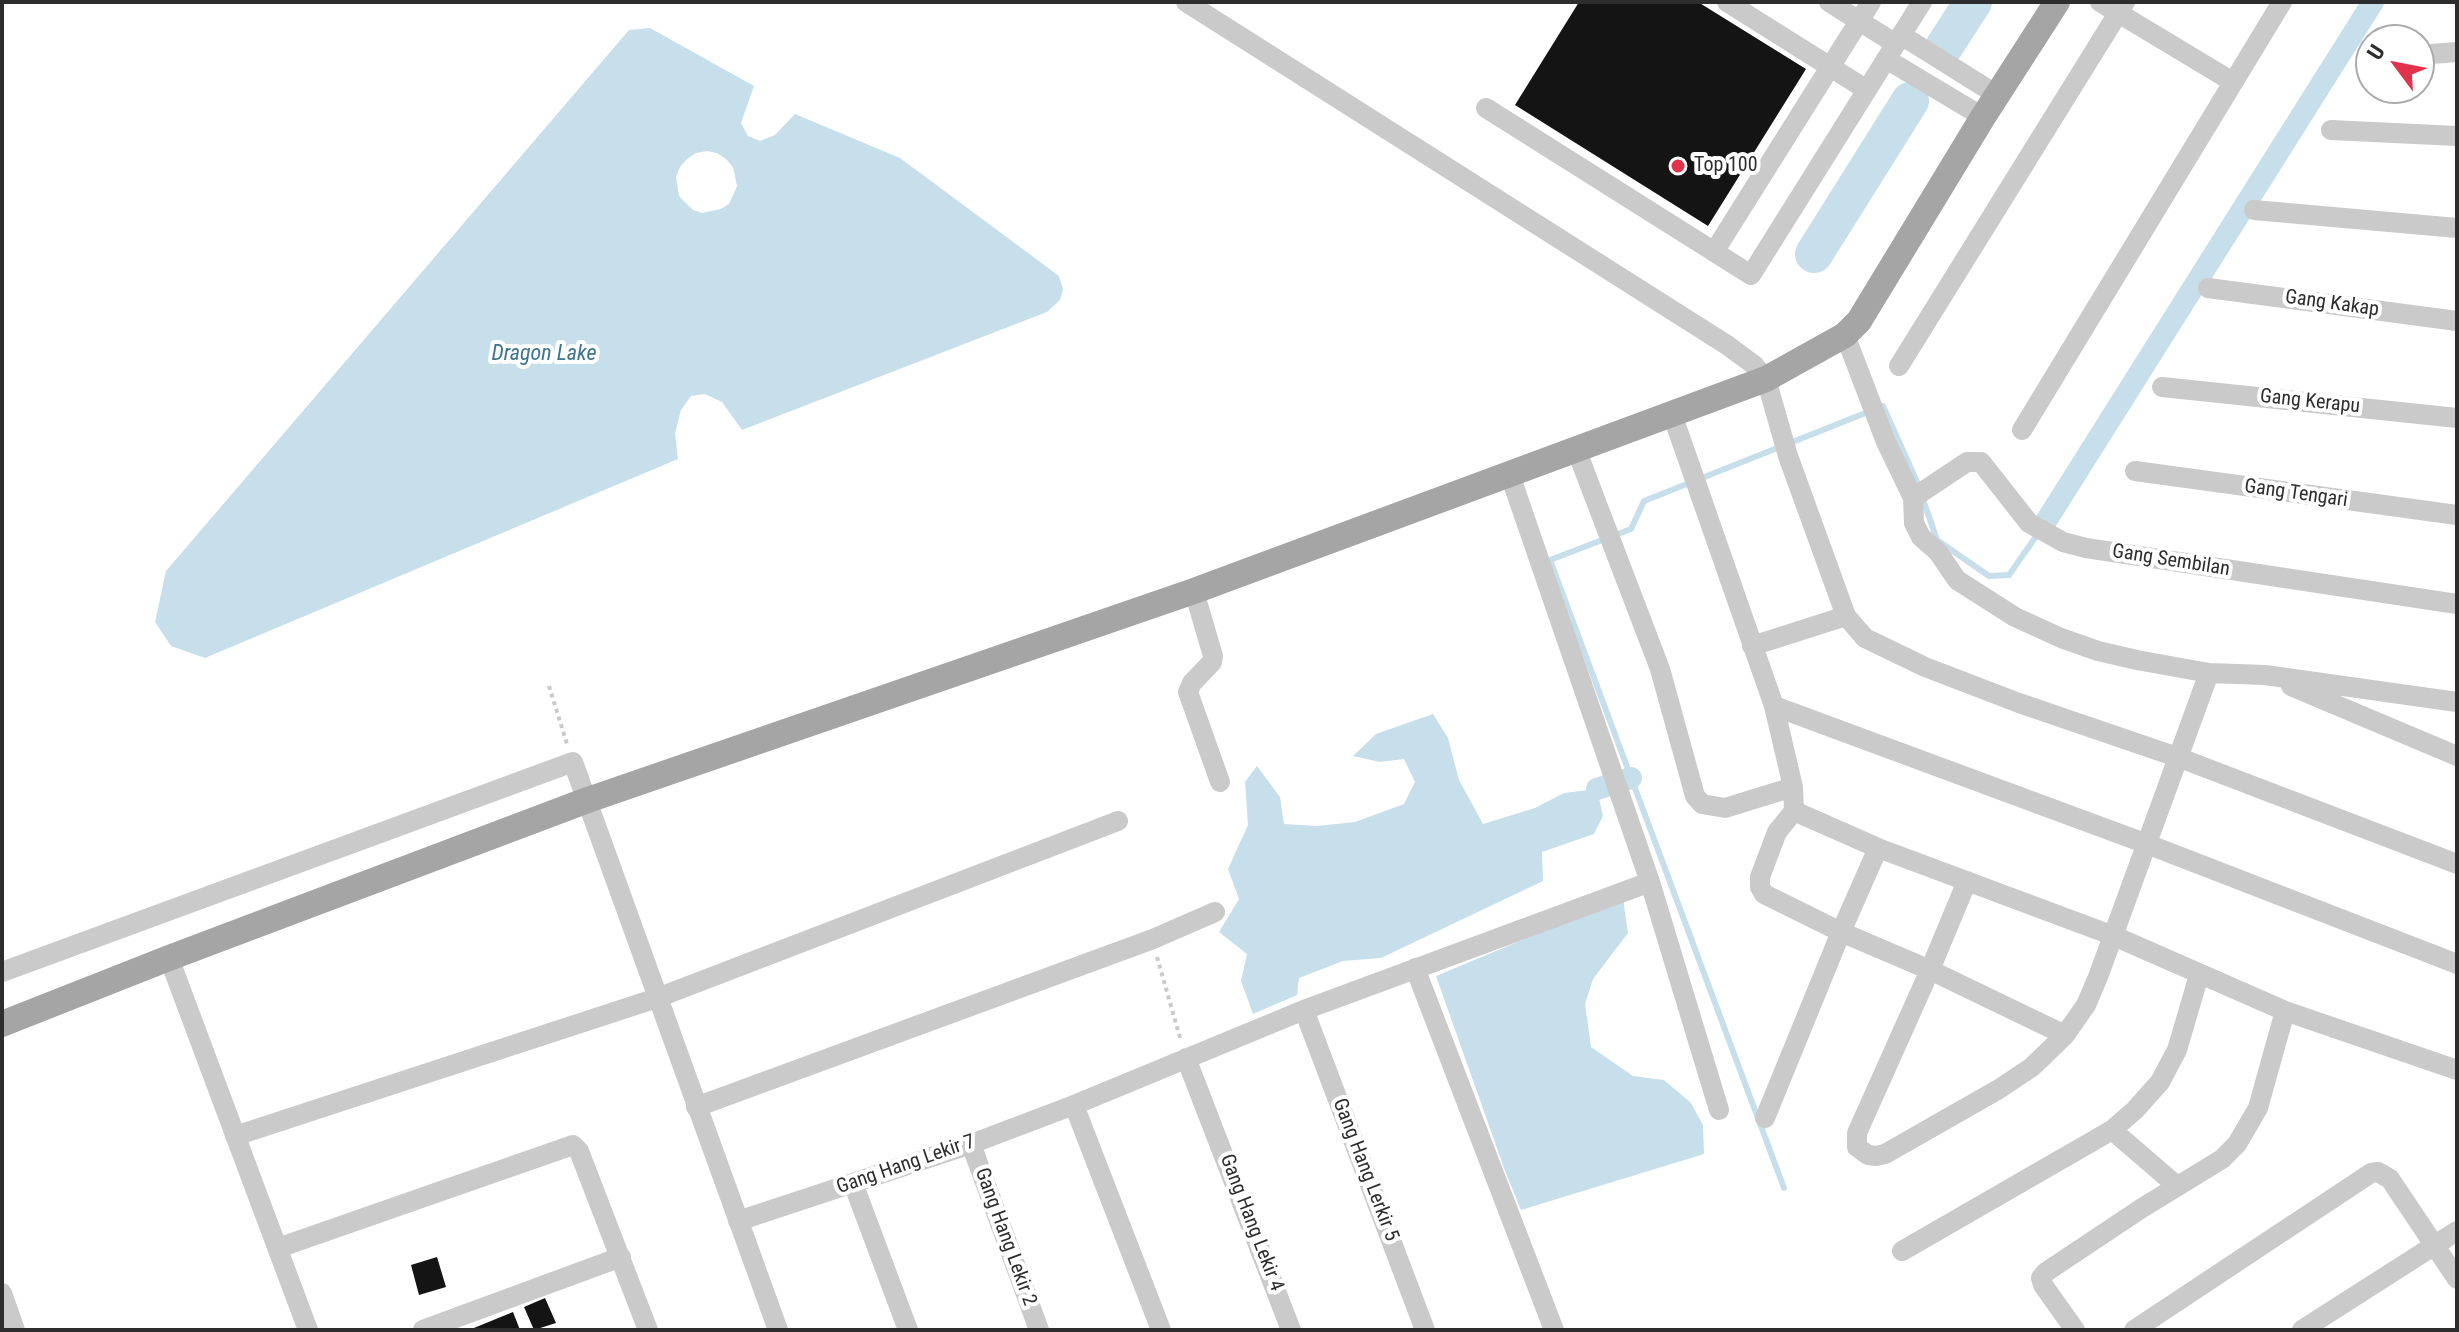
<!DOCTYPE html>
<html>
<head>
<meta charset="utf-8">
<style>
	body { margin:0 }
	#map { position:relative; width:2459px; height:1332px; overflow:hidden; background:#fff; font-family:"Roboto Condensed",sans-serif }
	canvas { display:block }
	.frame { position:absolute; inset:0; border:4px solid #2d2d2d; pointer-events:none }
	.north { position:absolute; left:2355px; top:24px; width:80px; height:80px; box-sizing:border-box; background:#fff; border:2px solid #ababab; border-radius:50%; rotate:302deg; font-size:22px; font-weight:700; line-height:32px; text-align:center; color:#2d2d2d }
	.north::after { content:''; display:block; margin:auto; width:28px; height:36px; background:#e2324c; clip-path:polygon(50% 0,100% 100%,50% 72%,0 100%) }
</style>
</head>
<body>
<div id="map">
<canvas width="2459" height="1332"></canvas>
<div class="frame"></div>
<div class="north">U</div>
</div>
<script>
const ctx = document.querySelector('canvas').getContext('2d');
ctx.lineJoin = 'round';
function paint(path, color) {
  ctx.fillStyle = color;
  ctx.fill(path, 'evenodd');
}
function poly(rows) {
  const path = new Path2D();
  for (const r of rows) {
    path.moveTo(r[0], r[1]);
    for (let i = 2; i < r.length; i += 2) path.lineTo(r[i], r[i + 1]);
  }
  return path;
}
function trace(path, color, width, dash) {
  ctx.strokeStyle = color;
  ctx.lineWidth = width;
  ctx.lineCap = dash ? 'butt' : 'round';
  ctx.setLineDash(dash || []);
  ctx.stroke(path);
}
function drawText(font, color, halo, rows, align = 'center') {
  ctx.font = font + ' "Roboto Condensed",sans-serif';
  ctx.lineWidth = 8;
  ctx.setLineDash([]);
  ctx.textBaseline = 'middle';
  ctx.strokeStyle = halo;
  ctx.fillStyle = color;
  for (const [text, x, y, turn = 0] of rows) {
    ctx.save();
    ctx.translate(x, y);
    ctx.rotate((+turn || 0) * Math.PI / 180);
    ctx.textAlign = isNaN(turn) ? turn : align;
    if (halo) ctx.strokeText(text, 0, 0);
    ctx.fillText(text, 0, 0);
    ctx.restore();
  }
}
paint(poly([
	[650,28,754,86,741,123,748,136,760,141,775,135,795,114,900,158,1059,276,1063,289,1060,300,1047,312,742,430,722,402,705,394,691,396,681,410,675,433,678,459,205,658,171,646,155,622,166,571,629,30],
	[707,151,717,153,726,159,733,167,737,186,729,204,721,209,702,213,693,210,679,196,676,177,680,167,687,159,696,153],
	[1433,714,1448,738,1459,780,1483,824,1535,808,1564,793,1597,789,1603,816,1594,834,1542,852,1543,881,1381,958,1343,961,1299,978,1297,995,1253,1014,1241,981,1247,954,1219,932,1239,899,1228,869,1248,825,1245,782,1257,766,1280,797,1284,824,1317,826,1355,822,1404,804,1415,782,1404,759,1380,762,1353,756,1376,734],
	[1623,898,1628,933,1593,979,1585,1004,1591,1047,1633,1076,1664,1080,1691,1103,1703,1125,1704,1154,1521,1210,1505,1171,1436,976]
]), '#c7dfea');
trace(poly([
	[1784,1188,1550,560,1631,529,1644,501,1883,406,1917,482,1937,540,1989,576,2009,575,2037,535]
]), '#c7dfea', 6);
trace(poly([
	[2043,526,2373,2],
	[1597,789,1631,778]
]), '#c7dfea', 22);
trace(poly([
	[1944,47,1973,2],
	[1814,254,1910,101]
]), '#c7dfea', 38);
paint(poly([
	[1579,2,1698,2,1806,69,1708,226,1515,105],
	[437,1257,446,1287,419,1295,411,1265],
	[545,1298,556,1323,534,1330,524,1307],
	[513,1312,520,1330,469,1330]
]), '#141414');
trace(poly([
	[549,686,567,744],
	[1157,957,1181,1041]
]), '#cacaca', 4, [4, 4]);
trace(poly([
	[1186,2,1727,345,1754,365,1766,379,1788,456,1846,616,1865,638,1925,667,2019,703,2180,758,2457,864],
	[1727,2,1867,90],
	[1829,2,1896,44],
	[2100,2,2233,82],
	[1901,35,1997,95],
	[2419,55,2457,52],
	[1886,59,1983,117],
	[1486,108,1751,275,1922,2],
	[2331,130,2457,136],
	[2254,210,2457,228],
	[1714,252,1871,2],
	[2208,288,2457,321],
	[1845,335,1886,442,1913,498,1914,523,1921,537,1938,552,1957,580,2015,617,2061,638,2098,651,2137,660,2209,673,2265,675,2457,702],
	[1899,366,2125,2],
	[2162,387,2457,418],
	[1672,414,1774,706,1793,787,1794,811,1777,832,1760,877,1760,887,1764,894,1841,932,1765,1118],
	[2022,430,2282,2],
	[1576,449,1660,669,1695,796,1702,804,1725,808,1793,787],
	[2135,471,2457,515],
	[1509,472,1650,882,1719,1110],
	[1913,498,1967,462,1981,462,2029,523,2063,542,2086,548,2457,604],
	[1194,591,1213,656,1212,662,1192,683,1188,692,1220,782],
	[1752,646,1846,616],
	[2291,686,2457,756],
	[1774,706,2147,844,2457,964],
	[1794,811,1878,848,2114,936,2285,1011,2457,1070],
	[1878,848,1841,932,1930,970,2065,1035],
	[1967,881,1930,970,1857,1133,1857,1147,1868,1155,1876,1156,1885,1154,1999,1089,2032,1067,2065,1035,2086,1005,2098,977,2209,673],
	[169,958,308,1330],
	[1415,968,1554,1330],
	[2,972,573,762,778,1330],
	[1304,1010,1425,1330],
	[1186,1058,1291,1330],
	[1074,1105,1161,1330],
	[696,1107,1153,939,1215,912],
	[2112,1130,2177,1186],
	[235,1136,657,998,1118,821],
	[971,1144,1039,1330],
	[853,1183,908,1330],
	[738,1221,971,1144,1074,1105,1304,1010,1650,882],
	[278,1248,573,1145,579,1151,648,1330],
	[1902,1251,2112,1130,2135,1110,2160,1082,2177,1050,2199,975],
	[2,1293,15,1330],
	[423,1330,621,1257],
	[2075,1330,2043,1285,2041,1278,2046,1272,2142,1208,2222,1159,2237,1144,2258,1108,2285,1011],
	[2134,1330,2371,1173,2378,1172,2390,1179,2457,1279],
	[2302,1330,2457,1231]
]), '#cacaca', 20);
trace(poly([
	[2,1024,169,958,585,801,1194,591,1766,379,1845,335,1859,321,1983,117,2057,2]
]), '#a5a5a5', 26);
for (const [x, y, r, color] of [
	[1678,166,8,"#e2324c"]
]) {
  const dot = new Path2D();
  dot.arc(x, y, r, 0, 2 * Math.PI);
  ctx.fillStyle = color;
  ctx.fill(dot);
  trace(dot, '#fff', 3);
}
drawText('20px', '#2d2d2d', '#fff', [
	["Top 100",1694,166]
], 'left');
drawText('20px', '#2d2d2d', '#fff', [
	["Gang Kakap",2332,304,8],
	["Gang Kerapu",2310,402,6],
	["Gang Tengari",2296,494,8],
	["Gang Sembilan",2171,561,9],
	["Gang Hang Lekir 7",906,1165,-19],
	["Gang Hang Lerkir 5",1365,1170,69],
	["Gang Hang Lekir 4",1251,1223,69],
	["Gang Hang Lekir 2",1005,1237,70]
]);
drawText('italic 22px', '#3d748e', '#fff', [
	["Dragon Lake",544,354]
]);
</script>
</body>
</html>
